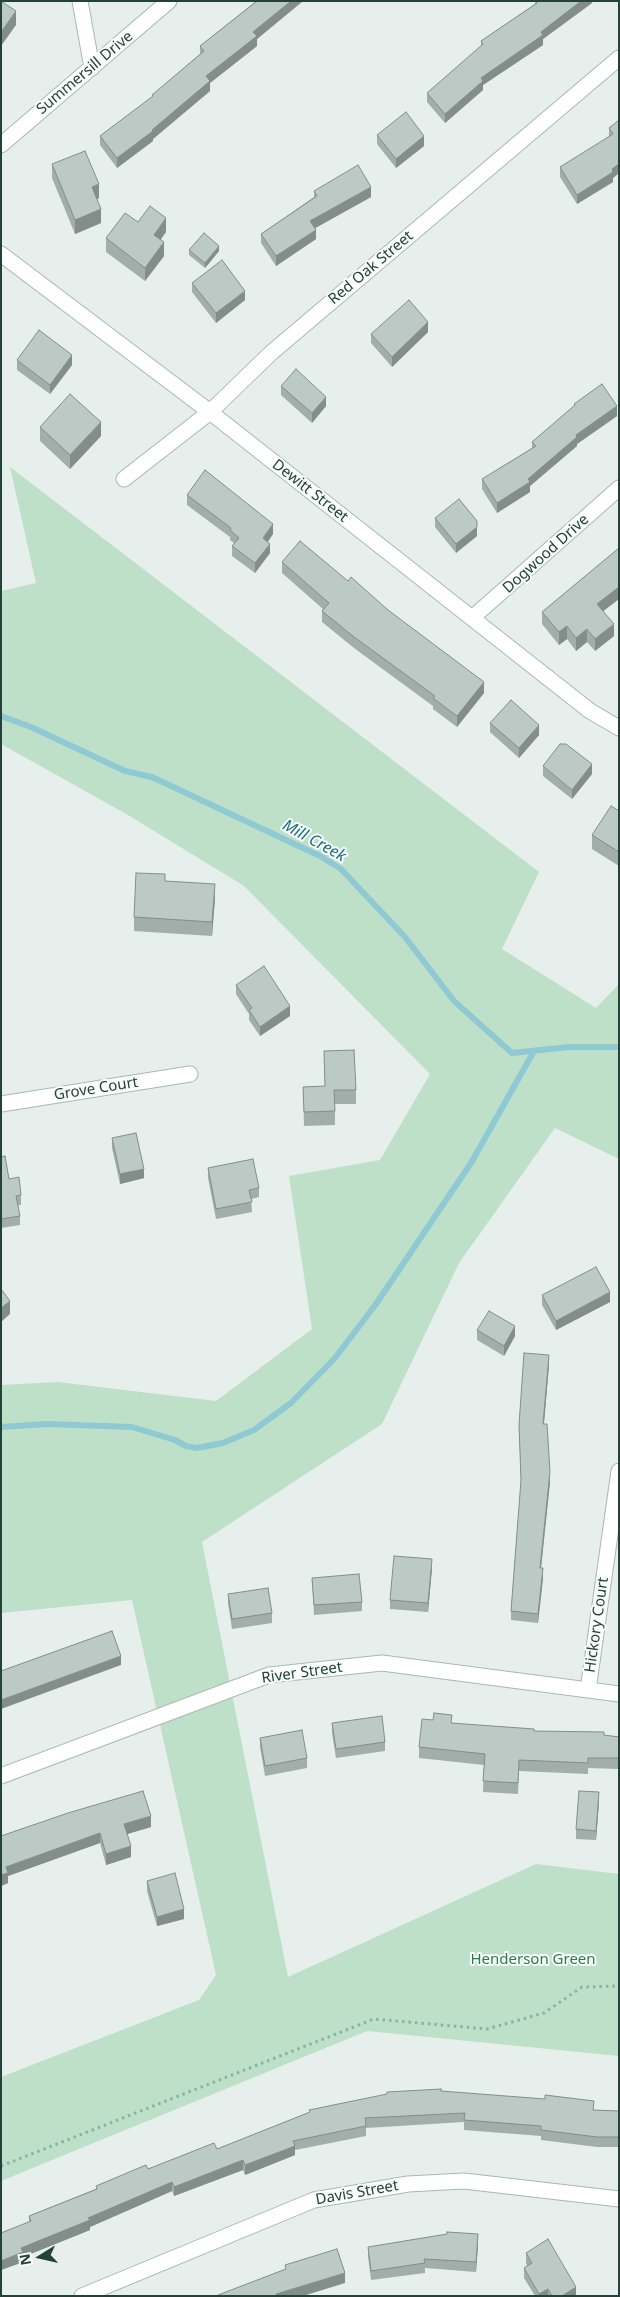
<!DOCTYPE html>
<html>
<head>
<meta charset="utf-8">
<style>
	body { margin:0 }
	#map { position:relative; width:620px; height:2297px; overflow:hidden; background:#e6efeb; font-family:"Noto Sans",sans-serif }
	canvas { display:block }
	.frame { position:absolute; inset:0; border:2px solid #24423a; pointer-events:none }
	.north { position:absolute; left:15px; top:2232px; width:50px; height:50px; -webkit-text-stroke:4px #f7fbf9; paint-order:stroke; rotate:260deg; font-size:14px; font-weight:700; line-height:20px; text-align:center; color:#24423a }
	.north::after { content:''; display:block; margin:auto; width:18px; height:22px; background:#24423a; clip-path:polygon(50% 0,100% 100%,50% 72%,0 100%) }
</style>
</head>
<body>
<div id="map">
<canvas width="620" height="2297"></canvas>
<div class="frame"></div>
<div class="north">N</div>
</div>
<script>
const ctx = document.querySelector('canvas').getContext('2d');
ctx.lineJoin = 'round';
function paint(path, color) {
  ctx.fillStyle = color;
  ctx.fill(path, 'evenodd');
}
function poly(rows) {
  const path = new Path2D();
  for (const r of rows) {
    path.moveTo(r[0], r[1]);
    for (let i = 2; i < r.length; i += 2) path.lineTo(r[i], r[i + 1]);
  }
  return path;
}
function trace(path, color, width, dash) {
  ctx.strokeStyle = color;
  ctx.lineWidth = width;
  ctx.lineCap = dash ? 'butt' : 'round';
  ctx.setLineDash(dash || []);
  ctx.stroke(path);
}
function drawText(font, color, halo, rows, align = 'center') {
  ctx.font = font + ' "Noto Sans",sans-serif';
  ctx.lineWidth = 4;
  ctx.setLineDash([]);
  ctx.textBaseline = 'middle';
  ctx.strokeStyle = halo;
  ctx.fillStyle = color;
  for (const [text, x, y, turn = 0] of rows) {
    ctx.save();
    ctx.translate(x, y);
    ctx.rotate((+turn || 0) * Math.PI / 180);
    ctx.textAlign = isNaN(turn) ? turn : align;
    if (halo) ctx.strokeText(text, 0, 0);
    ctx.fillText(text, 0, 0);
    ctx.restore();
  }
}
paint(poly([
	[10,467,539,872,502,949,596,1008,619,984,619,1159,555,1128,459,1263,382,1424,202,1542,288,1977,536,1864,619,1874,619,2056,367,2031,1,2181,1,2077,199,2000,216,1975,132,1600,1,1613,1,1385,58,1382,216,1401,312,1329,289,1176,380,1160,430,1074,244,886,128,815,1,744,1,591,36,583]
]), '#bfe0c8');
trace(poly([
	[1,716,31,727,125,771,152,777,320,856,341,869,405,937,454,1001,512,1053,569,1047,619,1047],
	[1,1427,47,1424,132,1427,175,1440,186,1446,197,1448,223,1443,254,1430,291,1403,335,1358,376,1304,471,1163,534,1051]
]), '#8ec9d4', 6);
const minor = poly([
	[80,1,92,68],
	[1,145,169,1],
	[1,254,210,412,590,711,619,728],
	[124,479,210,412,271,353,619,58],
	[472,618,619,488],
	[1,1104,190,1074],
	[588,1690,619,1471],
	[1,1776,269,1675,382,1663,619,1694],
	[82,2296,314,2200,408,2184,464,2181,619,2199]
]);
trace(minor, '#a8b8b2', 17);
trace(poly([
	[1,2166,374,2019,487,2029,544,2013,582,1987,619,1986]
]), '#86b3a5', 3, [2.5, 4]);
trace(minor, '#fff', 15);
paint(poly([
	[255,1,303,1,257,39,257,46,210,83,210,91,153,139,153,141,117,168,100,145,100,136,152,97,152,95,200,54,200,46,255,2],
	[535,1,592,1,592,3,543,39,543,45,483,85,483,90,445,123,427,102,427,93,481,46,481,41,535,4],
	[619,120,619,173,613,178,613,182,577,204,560,177,560,167,609,137,609,128],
	[377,135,424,146,396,168,377,144],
	[52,164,99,198,97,199,101,223,75,234,52,178],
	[314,191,371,197,315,228,316,239,276,266,261,243,261,234,314,197],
	[138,222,166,232,160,240,164,256,145,281,106,252,106,238],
	[189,250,219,251,205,268,189,255],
	[192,283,245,300,216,323,192,292],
	[428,332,392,367,371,343,371,334],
	[17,360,72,365,50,394,17,370],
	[281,386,326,406,312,423,281,395],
	[574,404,617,416,577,444,577,446,530,486,530,492,497,513,482,489,482,479,532,448,532,442,574,406],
	[40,427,101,436,70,469,40,441],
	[187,495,273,534,268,542,270,553,255,573,232,556,232,546,234,543,230,540,230,537,187,505],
	[435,518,477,536,456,553,435,527],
	[619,548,619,599,603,611,614,636,595,651,587,642,576,651,567,639,559,645,542,624,542,612],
	[282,562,348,581,484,693,457,727,433,709,433,706,354,648,322,622,322,611,323,609,282,573],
	[490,723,539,735,519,758,490,732],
	[543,766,592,774,572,799,543,776],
	[619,811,619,866,592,849,592,835],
	[215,898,212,936,134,931,134,917],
	[236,985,290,1016,260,1036,249,1020,249,1014,236,994],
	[324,1051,356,1090,356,1104,335,1104,335,1125,304,1126,303,1087,325,1086],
	[112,1138,144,1178,120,1184,112,1148],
	[1,1157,9,1179,21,1195,21,1205,18,1205,20,1216,20,1225,1,1228],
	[208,1168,259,1188,259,1197,251,1199,252,1212,216,1219,208,1178],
	[542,1295,610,1302,556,1330,542,1305],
	[477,1330,515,1336,504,1356,477,1340],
	[549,1365,544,1424,550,1482,541,1568,543,1578,538,1623,511,1620,511,1611,521,1484,519,1425],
	[432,1568,428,1612,390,1609,390,1600],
	[312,1578,362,1602,362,1611,314,1615],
	[228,1594,272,1613,272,1623,232,1629,228,1603],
	[332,1723,385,1742,385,1751,336,1758,332,1733],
	[452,1723,534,1731,619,1737,619,1769,588,1768,588,1774,519,1771,518,1794,483,1792,484,1765,419,1758,419,1747],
	[260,1738,307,1758,307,1768,265,1776,260,1747],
	[599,1802,596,1840,576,1839,576,1829],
	[151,1827,127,1834,131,1857,106,1865,100,1843,8,1876,8,1883,1,1886,1,1836],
	[147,1881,184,1919,157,1926,147,1891],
	[441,2091,594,2110,619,2111,619,2147,597,2147,541,2140,541,2136,464,2130,464,2122,366,2128,366,2136,295,2150,295,2155,245,2175,243,2170,174,2196,172,2191,90,2227,90,2230,23,2257,23,2262,1,2270,1,2233,29,2222,29,2216,96,2189,96,2186,148,2169,217,2149],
	[478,2244,476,2272,425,2268,425,2273,371,2280,368,2256,368,2247],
	[526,2253,576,2296,535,2296,524,2278,524,2268,527,2266,526,2263]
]), '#a1aea9');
paint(poly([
	[291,1,303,1,257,39,257,46,210,83,210,91,153,139,153,141,117,168,117,158,152,130,206,76,253,32],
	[581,1,592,1,592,3,543,39,543,45,483,85,483,90,445,123,445,114,481,78],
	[16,11,16,25,1,46,1,32],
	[424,136,424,146,396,168,396,159],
	[619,164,619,173,613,178,613,182,577,204,577,195],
	[99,184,99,198,92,201,92,187],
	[371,187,371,197,310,231,310,221],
	[101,209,101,223,75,234,75,220],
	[166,218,166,232,154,249,154,235],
	[316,230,316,239,276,266,276,256],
	[164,242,164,256,145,281,145,268],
	[219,246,219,251,205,268,205,263],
	[245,291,245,300,216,323,216,313],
	[428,322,428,332,392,367,392,357],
	[72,355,72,365,50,394,50,385],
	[326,397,326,406,312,423,312,413],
	[617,406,617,416,577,444,577,446,530,486,530,492,497,513,497,503,528,479,576,435],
	[101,422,101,436,70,469,70,455],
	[273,524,273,534,263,548,263,538],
	[477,527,477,536,456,553,456,544],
	[270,544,270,553,255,573,255,563],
	[619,587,619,599,597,616,597,604],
	[614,624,614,636,595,651,595,639],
	[567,626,567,639,559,645,559,632],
	[587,629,587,642,576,651,576,638],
	[484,682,484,693,457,727,457,716],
	[539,725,539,735,519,758,519,748],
	[592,764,592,774,572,799,572,790],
	[215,884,215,898,212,936,212,922],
	[290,1006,290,1016,260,1036,260,1027],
	[144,1169,144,1178,120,1184,120,1174],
	[610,1292,610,1302,556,1330,556,1321],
	[10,1301,10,1314,1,1322,1,1308],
	[515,1326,515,1336,504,1356,504,1346],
	[549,1355,549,1365,543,1434,543,1424],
	[550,1472,550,1482,540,1577,540,1568],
	[432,1559,432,1568,428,1612,428,1603],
	[543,1568,543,1578,538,1623,538,1614],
	[121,1656,121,1665,1,1709,1,1700],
	[599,1792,599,1802,596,1840,596,1831],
	[151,1816,151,1827,124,1835,124,1824],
	[100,1833,100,1843,8,1876,8,1883,1,1886,1,1875,6,1867],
	[131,1846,131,1857,106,1865,106,1854],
	[184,1909,184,1919,157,1926,157,1917],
	[295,2146,295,2155,245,2175,245,2165],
	[243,2160,243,2170,174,2196,174,2187],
	[172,2182,172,2191,90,2227,90,2230,23,2257,23,2262,1,2270,1,2261,21,2248,88,2218],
	[478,2234,478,2244,476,2272,476,2262],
	[345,2273,345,2283,303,2296,276,2296,276,2294],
	[576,2287,576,2296,562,2296],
	[548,2289,548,2296,539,2296,539,2294]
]), '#838d89');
const building = poly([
	[1,1,16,11,1,32,1,1],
	[257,1,291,1,253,32,257,36,206,76,210,81,152,130,153,131,117,158,100,136,153,96,152,95,204,51,200,46,257,1],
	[536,1,581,1,541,32,543,35,481,78,483,81,445,114,427,93,483,44,481,41,537,3,536,1],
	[406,112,424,136,396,159,377,135,406,112],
	[619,120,619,164,612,169,613,172,577,195,560,167,613,134,609,128,619,120],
	[85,151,99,184,92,187,101,209,75,220,52,164,85,151],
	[358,165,371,187,310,221,316,230,276,256,261,234,317,196,314,191,358,165],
	[150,206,166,218,154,235,164,242,145,268,106,238,125,213,138,222,150,206],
	[204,233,219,246,205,263,189,250,204,233],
	[222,260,245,291,216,313,192,283,222,260],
	[409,300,428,322,392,357,371,334,409,300],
	[39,330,72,355,50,385,17,360,39,330],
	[296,369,326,397,312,413,281,386,296,369],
	[602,384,617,406,576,435,577,437,528,479,530,482,497,503,482,479,536,446,532,442,575,405,574,404,602,384],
	[70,394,101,422,70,455,40,427,70,394],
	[205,470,273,524,263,538,270,544,255,563,232,546,239,538,230,530,231,528,187,495,205,470],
	[459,499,477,521,477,527,456,544,435,518,459,499],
	[300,541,348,581,351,577,388,610,484,682,457,716,433,698,435,696,354,637,322,611,329,603,282,562,300,541],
	[619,548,619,587,597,604,614,624,595,639,587,629,576,638,567,626,559,632,542,612,619,548],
	[511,700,539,725,519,748,490,723,511,700],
	[560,744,566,744,592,764,572,790,543,766,560,744],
	[611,806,619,811,619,852,592,835,611,806],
	[136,873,165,874,165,881,215,884,212,922,134,917,136,873],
	[264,966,290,1006,260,1027,249,1010,252,1008,236,985,264,966],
	[354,1050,356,1090,334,1090,335,1111,304,1112,303,1087,325,1086,324,1051,354,1050],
	[136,1133,144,1169,120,1174,112,1138,136,1133],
	[5,1156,9,1179,19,1177,21,1195,16,1196,20,1216,1,1219,1,1157,5,1156],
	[253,1159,259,1188,249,1190,252,1202,216,1209,208,1168,253,1159],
	[596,1267,610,1292,556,1321,542,1295,596,1267],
	[1,1289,10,1301,1,1308,1,1289],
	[489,1311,515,1326,504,1346,477,1330,489,1311],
	[524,1353,549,1355,543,1424,547,1424,550,1472,540,1568,543,1568,538,1614,511,1611,521,1480,519,1425,524,1353],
	[394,1556,432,1559,428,1603,390,1600,394,1556],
	[359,1574,362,1602,314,1605,312,1578,359,1574],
	[268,1588,272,1613,232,1619,228,1594,268,1588],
	[112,1631,121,1656,1,1700,1,1671,112,1631],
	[434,1713,452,1715,451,1723,534,1729,534,1731,604,1732,604,1735,619,1737,619,1758,588,1758,588,1763,519,1760,518,1783,483,1781,485,1754,419,1747,422,1719,433,1720,434,1713],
	[382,1716,385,1742,336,1749,332,1723,382,1716],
	[302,1730,307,1758,265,1766,260,1738,302,1730],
	[143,1791,151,1816,124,1824,131,1846,106,1854,100,1833,6,1867,8,1873,1,1875,1,1836,68,1813,143,1791],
	[579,1791,599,1792,596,1831,576,1829,579,1791],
	[175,1873,184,1909,157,1917,147,1881,175,1873],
	[441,2089,441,2091,545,2099,545,2095,594,2101,593,2110,619,2111,619,2137,597,2137,541,2130,541,2126,464,2120,465,2113,365,2118,366,2126,293,2141,295,2146,245,2165,243,2160,174,2187,172,2182,88,2218,90,2220,21,2248,23,2252,1,2261,1,2233,31,2221,29,2216,97,2189,96,2186,146,2165,148,2169,214,2143,217,2149,310,2112,309,2110,387,2094,387,2092,441,2089],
	[447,2232,478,2234,476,2262,424,2259,425,2263,371,2271,368,2247,447,2234,447,2232],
	[548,2239,576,2287,562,2296,552,2296,548,2289,539,2294,524,2268,532,2263,526,2253,548,2239],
	[337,2249,345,2273,276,2294,276,2296,219,2296,218,2295,286,2269,285,2265,337,2249]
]);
paint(building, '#bbcac4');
trace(building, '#838d89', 1);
drawText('15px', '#24423a', '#f7fbf9', [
	["Summersill Drive",85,73,-40],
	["Red Oak Street",371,268,-40],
	["Dewitt Street",310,491,38],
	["Dogwood Drive",546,554,-42],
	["Grove Court",96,1089,-9],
	["Hickory Court",597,1625,-82],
	["River Street",302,1673,-8],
	["Davis Street",357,2193,-10]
]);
drawText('15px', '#2d7a4b', '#f7fbf9', [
	["Henderson Green",533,1960]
]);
drawText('italic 16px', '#1c6f80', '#f7fbf9', [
	["Mill Creek",314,841,29]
]);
</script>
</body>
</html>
